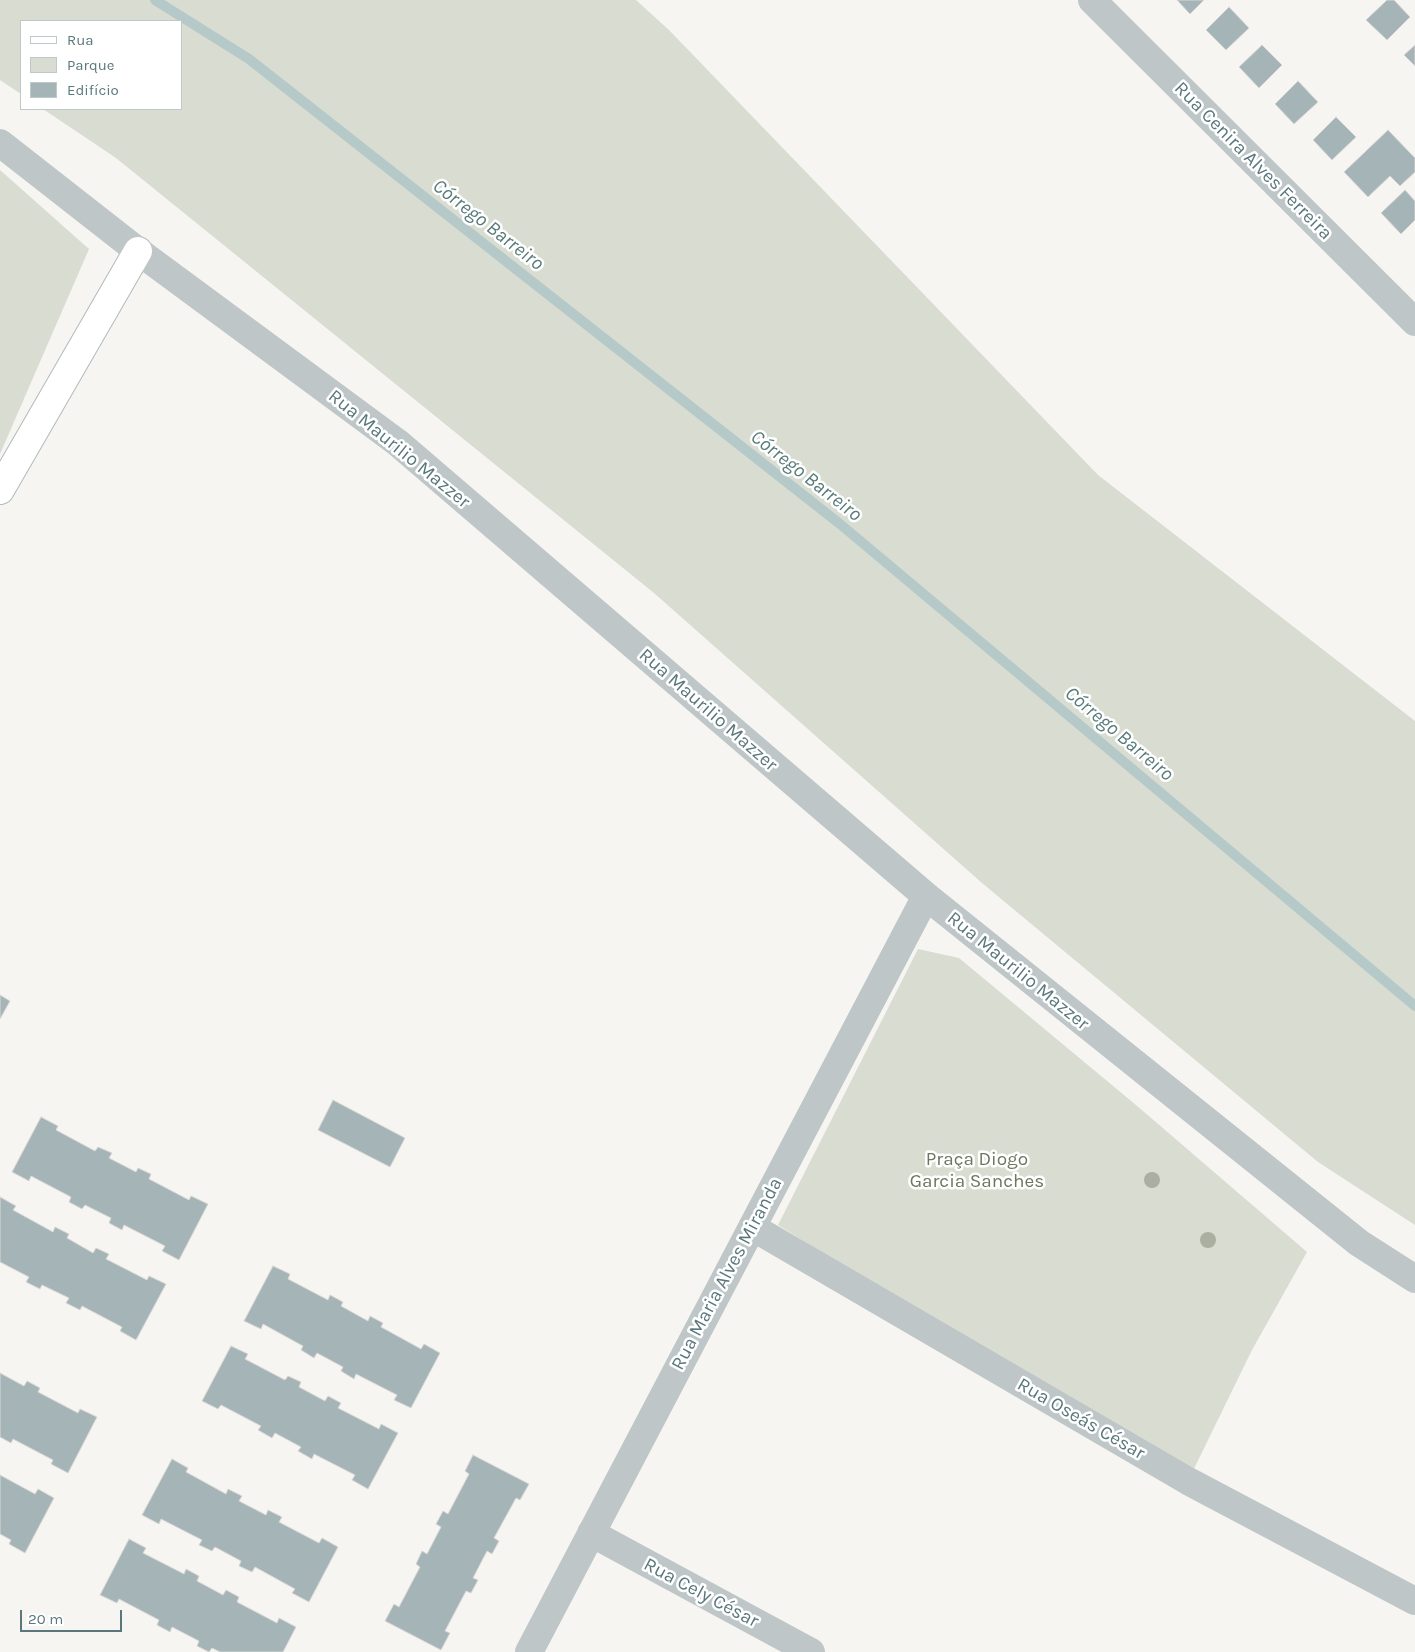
<!DOCTYPE html>
<html>
<head>
<meta charset="utf-8">
<style>
	body { margin:0 }
	#map { position:relative; width:1415px; height:1652px; overflow:hidden; background:#f6f5f2; font-family:Karla,sans-serif }
	canvas { display:block }
	.legend { position:absolute; left:20px; top:20px; width:162px; height:90px; box-sizing:border-box; background:#fff; border:1px solid #bdc9ca; margin:0; padding:6px 9px; list-style:none; font-size:15px; color:#5a777b }
	.legend li { display:flex; align-items:center; gap:10px; height:25px }
	.legend b { width:25px; border:1px solid #bdc9ca }
	.scale { position:absolute; left:20px; top:1610px; width:102px; height:22px; box-sizing:border-box; border:2px solid #5a777b; border-top:0; padding-left:6px; font-size:15px; line-height:18px; white-space:nowrap; color:#5a777b; -webkit-text-stroke:4px #fff; paint-order:stroke }
</style>
</head>
<body>
<div id="map">
<canvas width="1415" height="1652"></canvas>
<ul class="legend">
<li><b style="height:6px;background:#fff"></b>Rua</li>
<li><b style="height:14px;background:#d8dcd1"></b>Parque</li>
<li><b style="height:14px;background:#a5b4b6"></b>Edifício</li>
</ul>
<div class="scale">20 m</div>
</div>
<script>
const ctx = document.querySelector('canvas').getContext('2d');
ctx.lineJoin = 'round';
function paint(path, color) {
  ctx.fillStyle = color;
  ctx.fill(path, 'evenodd');
}
function poly(rows) {
  const path = new Path2D();
  for (const r of rows) {
    path.moveTo(r[0], r[1]);
    for (let i = 2; i < r.length; i += 2) path.lineTo(r[i], r[i + 1]);
  }
  return path;
}
function trace(path, color, width, dash) {
  ctx.strokeStyle = color;
  ctx.lineWidth = width;
  ctx.lineCap = dash ? 'butt' : 'round';
  ctx.setLineDash(dash || []);
  ctx.stroke(path);
}
function drawText(font, color, halo, rows, align = 'center') {
  ctx.font = font + ' Karla,sans-serif';
  ctx.lineWidth = 5;
  ctx.setLineDash([]);
  ctx.textBaseline = 'middle';
  ctx.strokeStyle = halo;
  ctx.fillStyle = color;
  for (const [text, x, y, turn = 0] of rows) {
    ctx.save();
    ctx.translate(x, y);
    ctx.rotate((+turn || 0) * Math.PI / 180);
    ctx.textAlign = isNaN(turn) ? turn : align;
    if (halo) ctx.strokeText(text, 0, 0);
    ctx.fillText(text, 0, 0);
    ctx.restore();
  }
}
paint(poly([
	[0,0,636,0,669,30,1098,475,1415,721,1415,1225,1318,1162,982,883,654,593,116,158,43,109,181,109,181,21,21,21,21,94,0,80],
	[0,170,89,249,0,454],
	[918,949,959,958,1136,1105,1307,1252,1252,1350,1188,1481,778,1225]
]), '#d8dcd1');
trace(poly([
	[155,0,249,59,840,524,1415,1006]
]), '#b4c9c8', 10);
const building = poly([
	[1177,0,1204,0,1190,14,1177,0],
	[1387,0,1394,0,1410,17,1387,40,1366,20,1387,0],
	[1229,7,1249,28,1226,50,1206,30,1229,7],
	[1262,45,1282,65,1259,88,1239,67,1262,45],
	[1415,45,1415,66,1404,55,1415,45],
	[1298,81,1318,102,1294,124,1275,104,1298,81],
	[1336,117,1356,137,1332,160,1313,140,1336,117],
	[1388,130,1415,158,1415,172,1400,186,1390,176,1368,197,1344,172,1388,130],
	[1405,190,1415,201,1415,220,1401,234,1381,213,1405,190],
	[0,995,10,1001,0,1019,0,995],
	[333,1100,405,1138,390,1167,318,1130,333,1100],
	[41,1117,58,1126,56,1130,95,1151,98,1147,112,1153,109,1158,136,1172,138,1168,151,1174,149,1179,189,1200,191,1196,208,1204,179,1260,162,1251,165,1246,124,1225,122,1230,109,1223,111,1218,85,1205,82,1209,69,1202,71,1197,31,1176,29,1181,12,1172,41,1117],
	[0,1197,16,1206,13,1210,53,1232,55,1227,69,1234,67,1238,93,1253,96,1248,109,1254,106,1259,147,1280,149,1276,166,1284,136,1340,120,1331,122,1327,82,1306,80,1310,66,1303,69,1298,42,1285,40,1289,26,1282,29,1277,0,1262,0,1197],
	[273,1266,290,1274,288,1279,328,1300,330,1295,343,1302,341,1306,368,1321,370,1316,383,1323,381,1327,421,1349,424,1344,440,1353,411,1408,394,1400,397,1395,356,1374,354,1379,341,1371,343,1367,317,1353,314,1358,301,1350,303,1346,263,1324,261,1329,244,1321,273,1266],
	[231,1346,248,1354,245,1359,285,1380,288,1376,301,1382,299,1387,325,1401,328,1396,341,1403,338,1408,379,1429,381,1424,398,1433,368,1489,352,1480,355,1475,314,1454,312,1459,298,1451,301,1447,275,1433,272,1438,258,1430,261,1426,221,1405,218,1409,202,1401,231,1346],
	[0,1373,24,1386,27,1381,40,1388,38,1392,78,1413,80,1409,97,1417,68,1473,51,1464,53,1460,13,1439,11,1443,0,1437,0,1373],
	[473,1455,529,1484,520,1500,516,1498,494,1538,499,1541,492,1554,487,1551,473,1578,478,1580,471,1593,466,1591,445,1631,450,1633,441,1650,385,1621,394,1604,399,1607,420,1567,416,1564,422,1551,427,1554,441,1527,436,1524,443,1511,448,1514,469,1474,465,1471,473,1455],
	[172,1459,188,1468,186,1472,226,1494,228,1489,242,1496,239,1501,266,1515,268,1510,282,1517,279,1522,319,1543,322,1538,338,1547,309,1602,292,1593,295,1589,255,1567,252,1572,239,1566,241,1561,215,1547,212,1551,199,1545,202,1540,161,1519,159,1524,142,1515,172,1459],
	[0,1475,35,1494,38,1489,54,1498,25,1553,9,1544,11,1540,0,1534,0,1475],
	[129,1539,146,1548,143,1553,184,1574,186,1569,199,1576,197,1581,223,1595,226,1590,239,1597,237,1602,277,1623,279,1618,296,1627,283,1652,220,1652,212,1648,209,1652,197,1646,199,1641,172,1627,170,1632,157,1625,159,1620,119,1599,117,1603,100,1595,129,1539]
]);
paint(building, '#a5b4b6');
trace(building, '#d8d7d5', 1);
const primary = poly([
	[0,490,138,251]
]);
trace(primary, '#b1babc', 30);
trace(poly([
	[1092,0,1415,322],
	[0,143,138,251,398,443,926,896,1359,1243,1415,1279],
	[752,1227,1188,1481,1415,1601],
	[591,1533,811,1652],
	[529,1652,926,896]
]), '#bec6c7', 28);
trace(primary, '#fff', 28);
ctx.fillStyle = '#aab0a1';
for (const [x, y] of [
	[1152,1180],
	[1208,1240]
]) {
  ctx.beginPath();
  ctx.arc(x, y, 8, 0, 2 * Math.PI);
  ctx.fill();
}
drawText('19px', '#5a777b', '#fff', [
	["Rua Cenira Alves Ferreira",1253,161,45],
	["Rua Maurilio Mazzer",399,449,39],
	["Rua Maurilio Mazzer",708,710,41],
	["Rua Maurilio Mazzer",1018,971,39],
	["Rua Maria Alves Miranda",727,1274,-62],
	["Rua Oseás César",1081,1419,30],
	["Rua Cely César",701,1593,28]
]);
drawText('19px', '#6b785e', '#fff', [
	["Praça Diogo",977,1160],
	["Garcia Sanches",977,1182]
]);
drawText('italic 20px', '#597c7b', '#fff', [
	["Córrego Barreiro",488,225,38],
	["Córrego Barreiro",806,476,38],
	["Córrego Barreiro",1119,734,40]
]);
</script>
</body>
</html>
